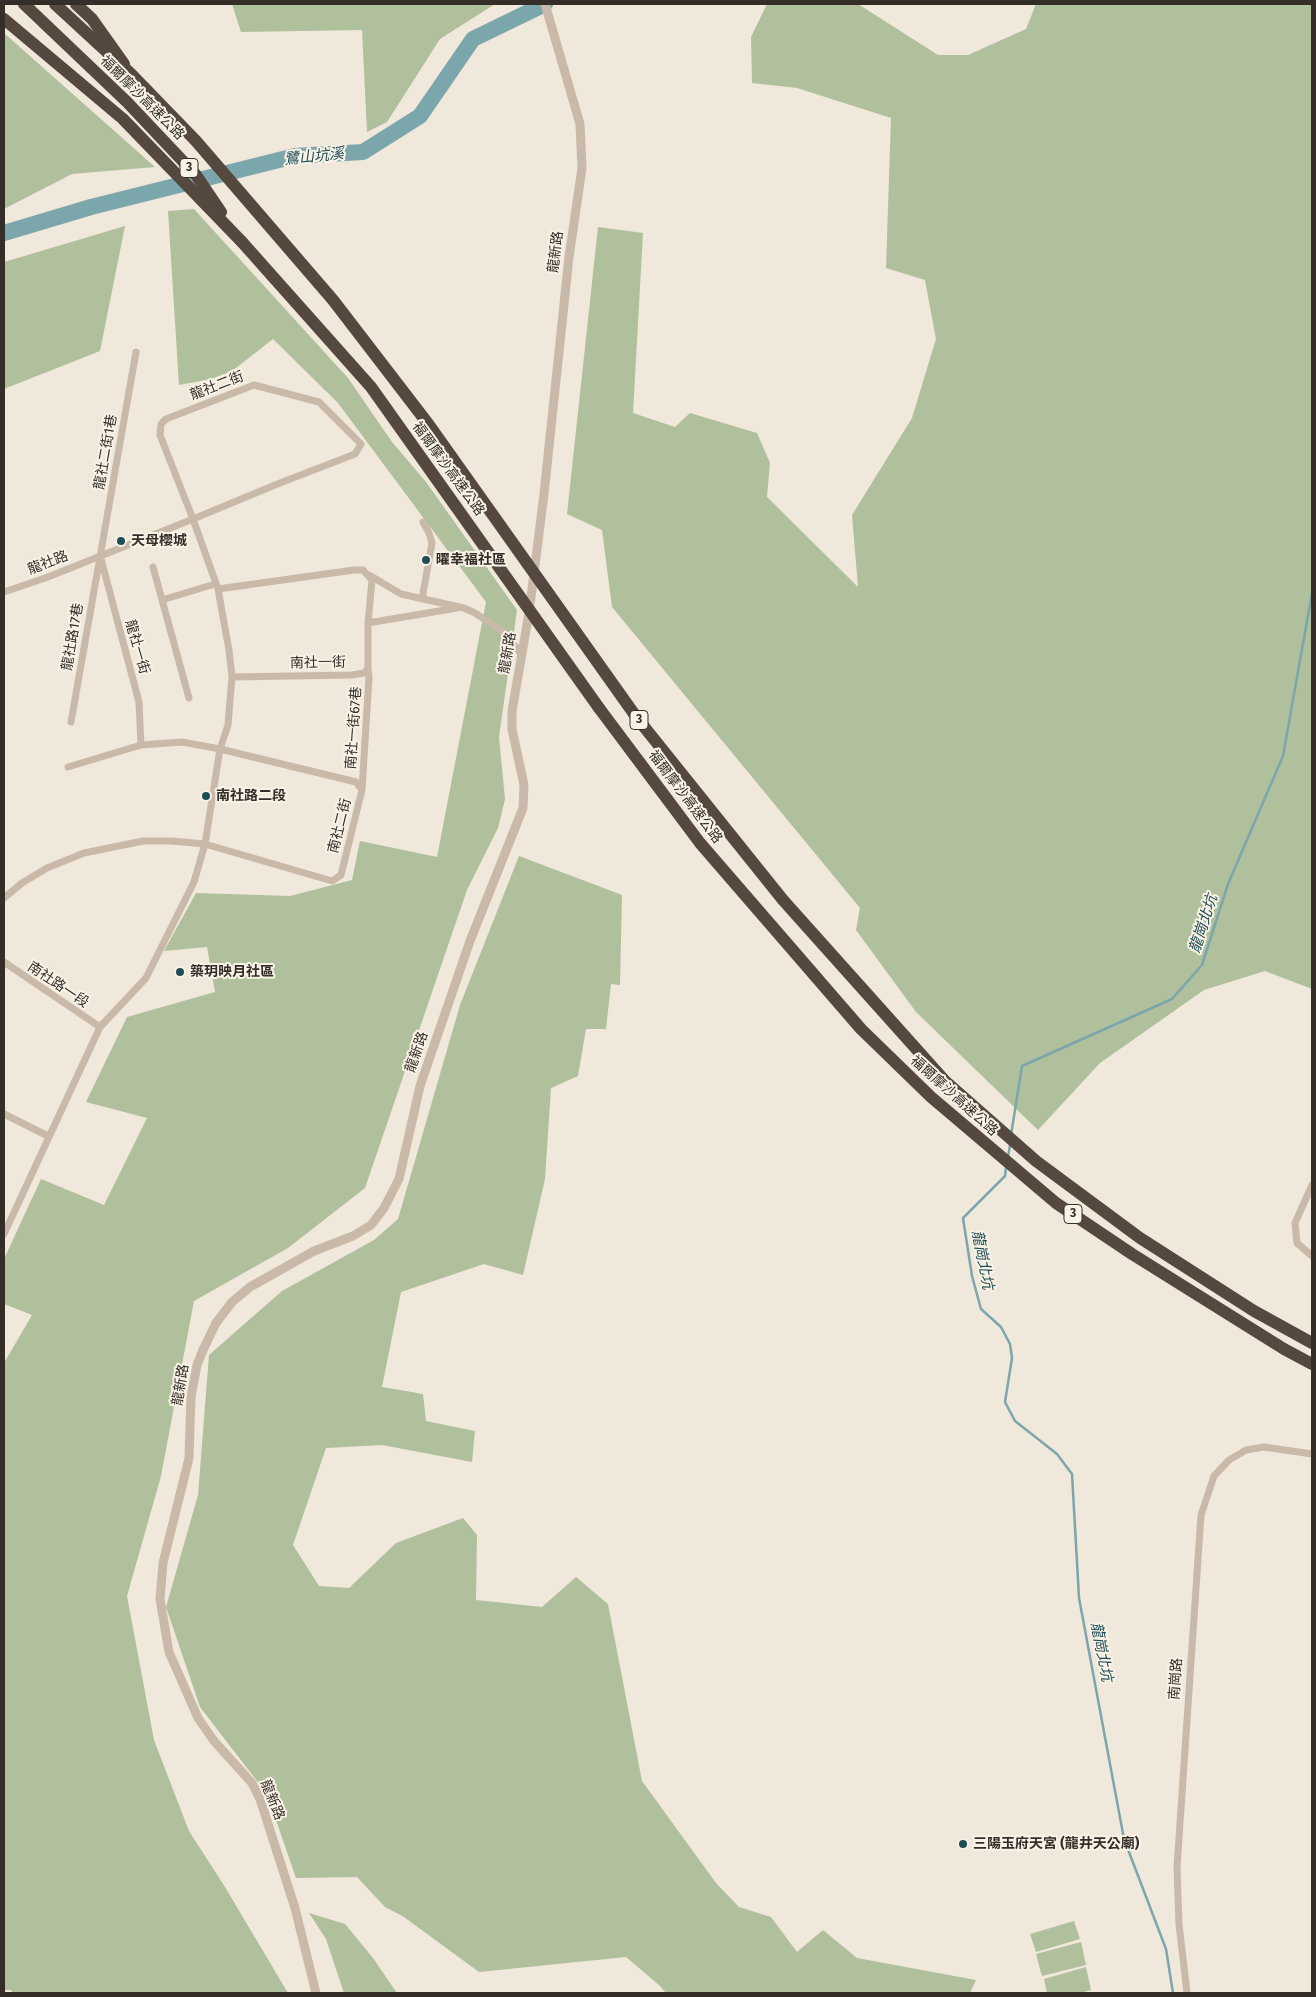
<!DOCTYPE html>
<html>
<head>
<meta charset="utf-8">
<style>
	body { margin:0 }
	#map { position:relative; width:1316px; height:1997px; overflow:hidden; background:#f0e8db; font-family:"Fira Sans",sans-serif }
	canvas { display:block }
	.frame { position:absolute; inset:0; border:5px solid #352d28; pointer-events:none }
</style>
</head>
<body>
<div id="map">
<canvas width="1316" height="1997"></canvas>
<div class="frame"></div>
</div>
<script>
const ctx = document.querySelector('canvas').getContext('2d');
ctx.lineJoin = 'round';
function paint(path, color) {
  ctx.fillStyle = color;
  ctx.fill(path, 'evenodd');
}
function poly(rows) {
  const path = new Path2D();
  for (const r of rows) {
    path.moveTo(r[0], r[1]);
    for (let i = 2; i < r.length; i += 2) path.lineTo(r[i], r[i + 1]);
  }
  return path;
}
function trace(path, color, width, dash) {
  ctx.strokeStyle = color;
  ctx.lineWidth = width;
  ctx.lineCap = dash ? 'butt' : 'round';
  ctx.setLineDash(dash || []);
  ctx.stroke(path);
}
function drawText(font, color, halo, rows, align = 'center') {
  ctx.font = font + ' "Fira Sans","Noto Sans TC",sans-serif';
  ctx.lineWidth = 4;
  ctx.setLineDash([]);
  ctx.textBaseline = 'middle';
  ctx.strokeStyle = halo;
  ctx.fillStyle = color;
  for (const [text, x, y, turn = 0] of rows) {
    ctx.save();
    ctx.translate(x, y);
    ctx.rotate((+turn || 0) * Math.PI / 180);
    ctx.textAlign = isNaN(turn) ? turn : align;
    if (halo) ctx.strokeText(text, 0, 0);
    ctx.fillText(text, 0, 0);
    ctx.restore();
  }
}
paint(poly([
	[232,4,495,4,440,39,387,122,367,132,362,30,241,32],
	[767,4,858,4,938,55,968,55,1026,29,1036,4,1312,4,1312,989,1265,971,1204,990,1100,1063,1038,1130,916,1012,856,930,860,908,612,607,602,530,567,514,598,227,643,233,633,413,675,427,690,413,757,433,770,463,767,497,858,587,852,515,912,418,936,339,925,280,886,268,891,118,797,88,752,83,751,37],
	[4,33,155,167,72,174,4,209],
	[194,209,348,378,392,442,426,482,517,610,499,737,505,799,498,828,467,890,365,1188,288,1248,194,1301,161,1476,127,1596,154,1740,189,1831,225,1887,288,1993,13,1993,11,1990,4,1990,4,1363,32,1315,4,1304,4,1259,41,1179,104,1205,147,1118,86,1102,127,1017,215,992,207,947,164,951,196,893,290,896,352,880,360,841,437,857,486,602,338,403,273,339,232,371,211,379,179,385,168,211],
	[125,226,100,351,4,389,4,262],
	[519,856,622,895,620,985,611,984,606,1029,586,1029,578,1076,551,1088,545,1179,523,1275,484,1264,401,1292,382,1387,423,1394,426,1421,475,1431,472,1462,382,1445,326,1448,293,1545,319,1586,349,1588,396,1543,463,1518,477,1535,476,1600,542,1607,576,1577,608,1604,642,1781,716,1883,739,1907,771,1917,797,1952,823,1930,857,1958,976,1980,970,1993,666,1993,659,1985,626,1957,479,1972,404,1917,385,1907,357,1877,296,1878,267,1794,200,1707,166,1607,198,1495,209,1355,282,1291,374,1240,398,1219,460,1005],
	[309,1913,345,1924,373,1958,397,1993,344,1993,326,1939],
	[1074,1921,1080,1939,1036,1952,1030,1934],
	[1081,1942,1086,1965,1042,1976,1036,1954],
	[1086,1967,1091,1990,1080,1993,1047,1993,1044,1979]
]), '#b0bf9c');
trace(poly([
	[1011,1135,1022,1066,1172,999,1202,965,1228,884,1283,756,1312,593],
	[1008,1157,1010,1145],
	[1006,1167,1005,1176,963,1218,972,1276,981,1309,1001,1327,1010,1344,1012,1358,1005,1402,1015,1421,1057,1454,1072,1474,1079,1598,1124,1839,1166,1949,1173,1993]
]), '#7ba7ac', 2.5);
trace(poly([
	[4,233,91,207,295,156,363,152,420,116,473,39,545,4]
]), '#7ba7ac', 16);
trace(poly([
	[101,559,139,702,141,745],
	[153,567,189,698],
	[369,575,401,594,464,608,475,613,505,633,521,654],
	[218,589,354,570,363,570,372,580,368,623,368,669,364,673,352,675,232,677],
	[4,592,48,577,193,519,280,483,355,454,361,444,319,402,254,385,166,419,161,424,160,435,193,519,218,589,229,650,232,677,228,725,220,749,205,844,194,882,146,978,100,1027,4,1234],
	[422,599,432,543,429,533,423,522],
	[162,600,215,584],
	[368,623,457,608],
	[71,722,136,352],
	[362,790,369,677,368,669],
	[4,898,22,883,47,868,84,853,143,841,172,841,205,844,332,881,341,875,362,790,356,782,220,749,182,742,141,745,68,767],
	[4,962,100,1027],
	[4,1114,48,1136],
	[1312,1185,1295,1223,1297,1243,1312,1256],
	[1187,1993,1179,1924,1177,1867,1201,1515,1214,1476,1229,1460,1246,1450,1264,1447,1312,1454]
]), '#c8b9a8', 7);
trace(poly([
	[316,1993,295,1908,260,1799,252,1783,214,1741,198,1718,169,1652,160,1599,163,1563,189,1458,191,1397,197,1365,203,1350,216,1323,232,1302,250,1287,314,1251,353,1236,371,1225,384,1208,399,1179,420,1086,470,941,523,808,524,785,512,729,512,711,529,613,544,494,569,257,582,168,580,124,545,4]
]), '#c8b9a8', 9);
trace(poly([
	[24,4,127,102,196,175,221,212],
	[76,4,92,19,124,64],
	[4,19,123,119,242,242],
	[599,708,700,843,861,1029,931,1097,1056,1203,1132,1254,1284,1349,1312,1364]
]), '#55483f', 12);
trace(poly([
	[55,4,131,74,196,141,333,300,429,425,637,718,783,900,945,1081,1036,1161,1140,1238,1254,1311,1312,1343],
	[242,242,371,387,599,708]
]), '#55483f', 12);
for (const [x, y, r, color] of [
	[121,541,5,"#1f4d54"],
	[426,560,5,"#1f4d54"],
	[206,796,5,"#1f4d54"],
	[180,972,5,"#1f4d54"],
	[963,1844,5,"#1f4d54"]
]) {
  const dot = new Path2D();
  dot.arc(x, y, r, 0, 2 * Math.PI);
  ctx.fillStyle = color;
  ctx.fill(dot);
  trace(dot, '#f8f2e7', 2);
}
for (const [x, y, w] of [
	[189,168,18],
	[639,720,18],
	[1073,1214,18]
]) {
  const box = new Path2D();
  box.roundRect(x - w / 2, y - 9.5, w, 19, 4);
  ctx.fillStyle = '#f8f2e7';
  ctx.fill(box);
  trace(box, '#352d28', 1);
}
drawText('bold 12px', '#352d28', null, [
	["3",189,168],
	["3",639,720],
	["3",1073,1214]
]);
drawText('14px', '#352d28', '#f8f2e7', [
	["福爾摩沙高速公路",142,98,45],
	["龍新路",556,252,-83],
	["龍社二街",217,386,-21],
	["龍社二街1巷",106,452,-80],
	["福爾摩沙高速公路",448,469,54],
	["龍社路",48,563,-21],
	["龍社路17巷",73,637,-80],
	["龍社一街",137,647,74],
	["龍新路",508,653,-80],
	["南社一街",318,663,-1],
	["南社一街67巷",354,728,-86],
	["福爾摩沙高速公路",685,797,53],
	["南社二街",340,826,-76],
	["南社路一段",58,985,34],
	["龍新路",417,1052,-71],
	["福爾摩沙高速公路",954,1096,42],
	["龍新路",181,1385,-81],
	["南崗路",1176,1679,-86],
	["龍新路",272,1800,68]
]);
drawText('bold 14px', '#352d28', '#f8f2e7', [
	["天母櫻城",131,541],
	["曜幸福社區",436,560],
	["南社路二段",216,796],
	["築玥映月社區",190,972],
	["三陽玉府天宮 (龍井天公廟)",973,1844]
], 'left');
drawText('italic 15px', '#1f4d54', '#f8f2e7', [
	["鷺山坑溪",314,157,-6],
	["龍崗北坑",1204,924,-72],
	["龍崗北坑",982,1260,79],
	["龍崗北坑",1101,1652,79]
]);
</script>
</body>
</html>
